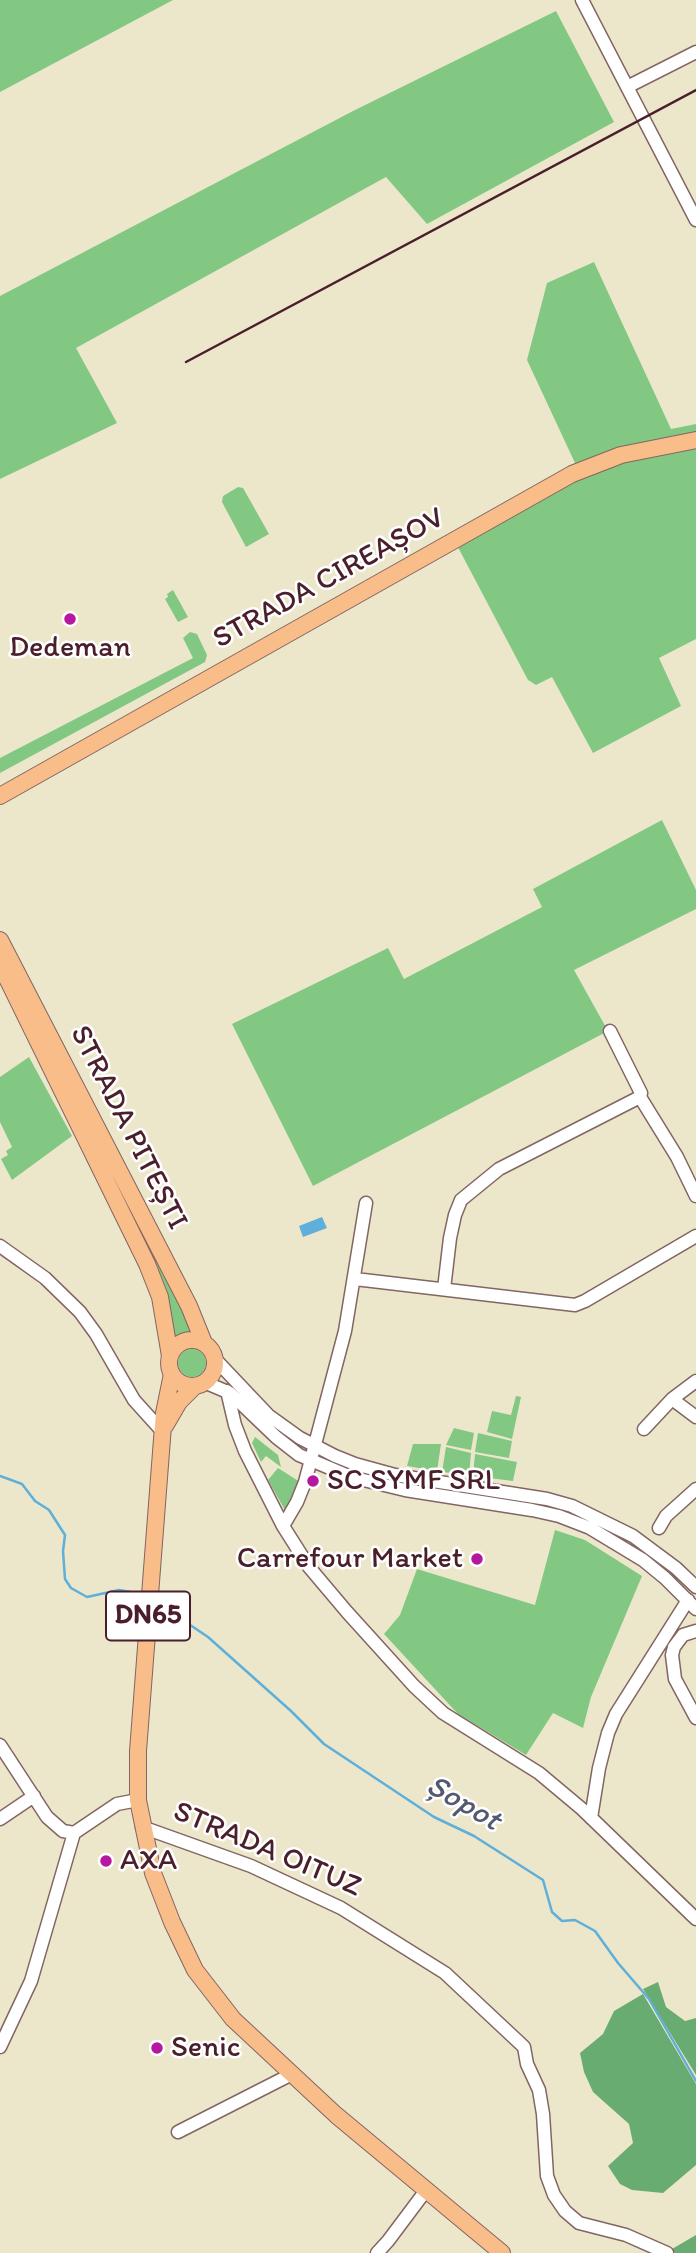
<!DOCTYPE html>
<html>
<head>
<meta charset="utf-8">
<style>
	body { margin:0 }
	canvas { display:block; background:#ece7cb }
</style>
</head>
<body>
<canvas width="696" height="2253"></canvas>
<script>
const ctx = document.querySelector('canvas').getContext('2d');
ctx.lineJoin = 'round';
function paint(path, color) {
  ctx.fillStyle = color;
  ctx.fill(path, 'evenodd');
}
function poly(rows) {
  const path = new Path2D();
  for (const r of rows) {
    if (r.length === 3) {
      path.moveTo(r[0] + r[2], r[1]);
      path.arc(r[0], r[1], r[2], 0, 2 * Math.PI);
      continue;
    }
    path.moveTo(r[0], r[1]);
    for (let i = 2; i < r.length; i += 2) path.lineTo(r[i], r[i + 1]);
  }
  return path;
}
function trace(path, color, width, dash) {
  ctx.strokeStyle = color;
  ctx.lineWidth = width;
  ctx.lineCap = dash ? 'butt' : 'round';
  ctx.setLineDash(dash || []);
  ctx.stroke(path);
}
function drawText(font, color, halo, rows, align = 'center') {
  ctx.font = font + ' Itim,sans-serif';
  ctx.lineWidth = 5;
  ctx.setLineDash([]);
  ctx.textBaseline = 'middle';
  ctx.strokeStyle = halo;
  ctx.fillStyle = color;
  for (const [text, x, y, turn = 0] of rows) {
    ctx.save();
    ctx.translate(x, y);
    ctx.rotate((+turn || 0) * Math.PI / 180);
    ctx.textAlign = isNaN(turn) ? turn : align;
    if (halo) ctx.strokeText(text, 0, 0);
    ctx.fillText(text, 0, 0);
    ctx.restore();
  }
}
paint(poly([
	[0,0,173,0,0,92],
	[556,11,614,122,427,224,386,177,76,348,117,423,0,479,0,296,353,111],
	[594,262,671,429,696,424,696,639,659,658,681,706,593,753,552,677,536,685,528,680,451,534,575,463,527,360,547,283],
	[238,487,243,488,269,534,246,547,222,502,223,496],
	[173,590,188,617,178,622,165,599,168,597,167,594],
	[190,632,197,634,207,655,205,662,0,773,0,758,193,658,183,638],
	[662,820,696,890,696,909,574,970,608,1031,313,1186,232,1024,388,948,404,979,542,907,533,889],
	[29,1057,72,1136,12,1180,1,1159,8,1155,6,1151,12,1147,0,1122,0,1077],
	[134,1205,198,1335,189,1334,174,1340,128,1208],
	[192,1363,14],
	[516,1396,521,1397,512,1439,487,1432,492,1411,511,1415],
	[454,1428,474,1433,471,1450,446,1445],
	[478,1433,512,1441,509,1458,475,1452],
	[255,1437,278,1455,281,1467,266,1456,261,1462,252,1443],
	[413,1444,441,1444,437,1471,407,1466],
	[446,1447,471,1453,469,1475,442,1472],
	[475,1454,517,1462,513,1481,473,1476],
	[278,1468,300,1482,286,1512,268,1480],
	[555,1530,585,1540,642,1576,591,1697,583,1728,553,1713,526,1755,458,1714,384,1634,400,1615,417,1569,535,1605]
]), '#82c883');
paint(poly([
	[658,1982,666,2007,685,2021,696,2018,696,2075,643,1989],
	[643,1994,696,2084,696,2165,663,2193,632,2190,620,2184,608,2166,633,2143,629,2124,593,2092,584,2072,580,2053,603,2034,614,2011],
	[696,2235,696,2253,675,2253,672,2249]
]), '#69ac71');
paint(poly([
	[322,1217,327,1228,303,1237,299,1226]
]), '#5eafd9');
trace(poly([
	[0,1476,22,1484,35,1501,49,1510,65,1535,63,1551,65,1579,71,1588,87,1597,119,1590,142,1594],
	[156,1602,208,1637,291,1711,324,1744,434,1817,474,1836,543,1880,552,1912,562,1921,575,1920,595,1931,618,1963,649,1999,696,2081]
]), '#5eafd9', 2.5);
const minor = poly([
	[582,0,696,220],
	[627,87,696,52],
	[610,1031,641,1093,640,1097,677,1157,696,1196],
	[0,1246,45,1278,80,1312,96,1334,134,1400,162,1431],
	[355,1279,575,1305,585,1301,696,1236],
	[444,1289,450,1238,455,1215,461,1200,499,1169,640,1097],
	[214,1358,268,1415,300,1438,335,1456,355,1464,395,1475,547,1499,572,1506,633,1536,676,1568,696,1587],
	[204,1382,230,1393,276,1437,299,1455,351,1477,405,1490,532,1510,559,1516,590,1528,643,1560,665,1578,696,1609],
	[227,1391,235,1425,245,1451,283,1526,309,1567,347,1612,414,1686,443,1713,539,1773,582,1809,696,1919],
	[672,1399,696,1417],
	[644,1429,672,1399,696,1381],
	[283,1526,297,1502,305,1482,345,1331,366,1203],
	[659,1528,666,1516,696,1489],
	[696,1631,683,1635,674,1647,672,1655,675,1679,696,1718],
	[0,1745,47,1817,63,1831,74,1833,117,1804,138,1800],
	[591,1818,599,1768,608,1733,616,1714,688,1600],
	[0,1819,34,1796],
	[142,1827,251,1866,341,1908,445,1973,524,2047,527,2064,539,2090,543,2114,547,2176,554,2195,565,2211,579,2223,626,2235,667,2253],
	[0,2047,31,1981,74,1833],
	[178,2132,292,2074],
	[377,2253,388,2241,427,2189]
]);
const major = poly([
	[0,796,572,474,621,455,696,440],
	[0,940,189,1306,204,1343],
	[0,964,147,1264,160,1297,170,1356],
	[192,1363,23],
	[172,1374,164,1413,138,1751,138,1800,153,1873,172,1922,195,1970,233,2019,336,2115,502,2253],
	[165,1426,179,1402,195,1386]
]);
trace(minor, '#836563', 15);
trace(major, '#836563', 18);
trace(minor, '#fff', 12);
trace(major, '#f8bd89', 16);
trace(poly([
	[186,362,696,90]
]), '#4a1f2b', 2.5);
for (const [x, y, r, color] of [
	[70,619,7,"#b5179e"],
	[313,1481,7,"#b5179e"],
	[477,1559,7,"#b5179e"],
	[106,1861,7,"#b5179e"],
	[157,2048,7,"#b5179e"]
]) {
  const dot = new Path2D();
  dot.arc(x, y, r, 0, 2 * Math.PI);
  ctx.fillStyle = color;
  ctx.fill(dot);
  trace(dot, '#fff', 2.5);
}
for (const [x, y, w] of [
	[148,1616,84]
]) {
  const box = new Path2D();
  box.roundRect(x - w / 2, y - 24.5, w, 49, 5);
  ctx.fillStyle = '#fff';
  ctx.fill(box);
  trace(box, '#4a1f2b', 2);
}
drawText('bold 28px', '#4a1f2b', null, [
	["DN65",148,1616]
]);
drawText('30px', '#4a1f2b', '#fff', [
	["STRADA CIREAȘOV",329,579,-29],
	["STRADA PITEȘTI",128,1128,63],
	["STRADA OITUZ",267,1850,23]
]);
drawText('30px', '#4a1f2b', '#fff', [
	["Dedeman",70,648,"center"],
	["SC SYMF SRL",327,1481],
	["Carrefour Market",463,1559,"right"],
	["AXA",120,1861],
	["Senic",171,2048]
], 'left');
drawText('italic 32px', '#525971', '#fff', [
	["Șopot",463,1804,30]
]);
</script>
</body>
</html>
